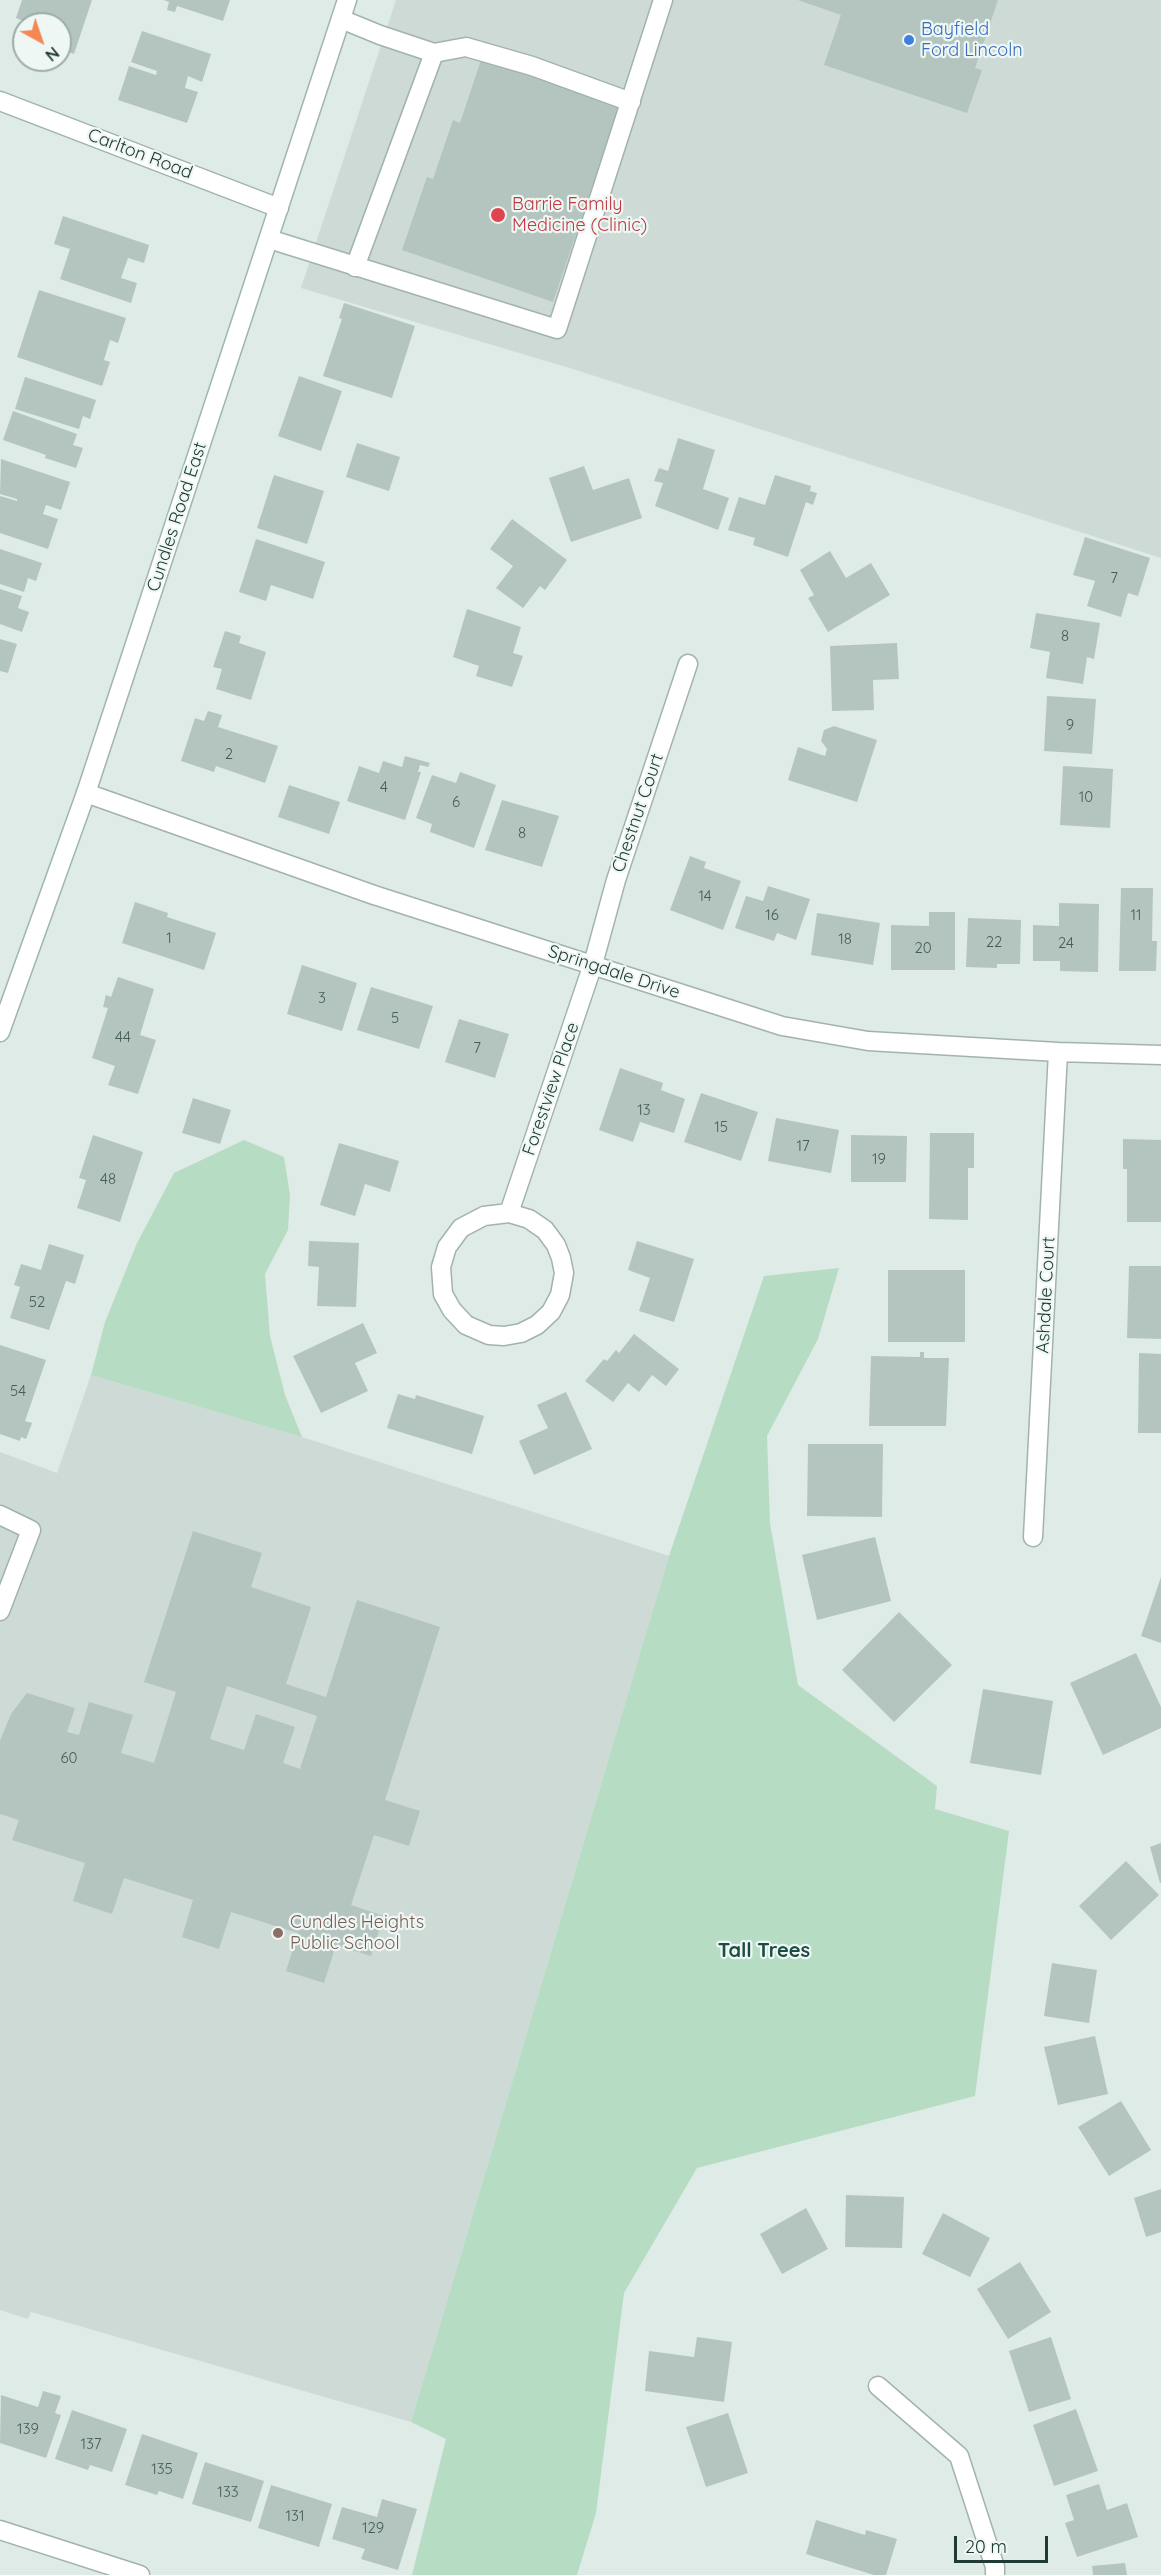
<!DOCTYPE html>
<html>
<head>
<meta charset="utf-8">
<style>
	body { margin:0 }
	#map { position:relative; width:1161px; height:2575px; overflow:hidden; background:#dfebe6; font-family:Quicksand,sans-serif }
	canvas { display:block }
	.north { position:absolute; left:12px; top:12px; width:60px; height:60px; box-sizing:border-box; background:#eff7f4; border:2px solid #9caca8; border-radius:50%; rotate:140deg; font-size:16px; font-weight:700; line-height:24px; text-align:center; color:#203b35 }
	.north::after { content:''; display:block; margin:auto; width:21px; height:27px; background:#f48754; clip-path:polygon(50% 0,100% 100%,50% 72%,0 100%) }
	.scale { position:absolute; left:954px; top:2536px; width:94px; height:27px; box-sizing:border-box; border:3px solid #203b35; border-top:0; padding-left:8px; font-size:18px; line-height:21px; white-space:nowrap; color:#203b35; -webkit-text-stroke:4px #eff7f4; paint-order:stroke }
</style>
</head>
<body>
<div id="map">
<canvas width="1161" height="2575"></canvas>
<div class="north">N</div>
<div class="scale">20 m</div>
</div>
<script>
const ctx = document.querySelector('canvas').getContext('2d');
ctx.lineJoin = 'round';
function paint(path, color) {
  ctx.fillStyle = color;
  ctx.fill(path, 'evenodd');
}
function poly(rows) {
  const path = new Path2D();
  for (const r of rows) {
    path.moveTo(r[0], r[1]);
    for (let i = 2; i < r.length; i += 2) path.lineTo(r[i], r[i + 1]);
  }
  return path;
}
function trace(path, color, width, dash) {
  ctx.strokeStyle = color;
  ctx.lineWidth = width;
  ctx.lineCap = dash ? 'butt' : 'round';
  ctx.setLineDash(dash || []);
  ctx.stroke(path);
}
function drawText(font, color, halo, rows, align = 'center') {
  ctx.font = font + ' Quicksand,sans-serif';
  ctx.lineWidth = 4.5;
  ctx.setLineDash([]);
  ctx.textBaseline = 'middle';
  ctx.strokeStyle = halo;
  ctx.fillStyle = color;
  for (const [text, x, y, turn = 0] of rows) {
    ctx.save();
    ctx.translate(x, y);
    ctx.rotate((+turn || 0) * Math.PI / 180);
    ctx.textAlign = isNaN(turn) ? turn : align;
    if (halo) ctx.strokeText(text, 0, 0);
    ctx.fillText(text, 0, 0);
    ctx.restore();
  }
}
paint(poly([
	[396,0,1161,0,1161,558,573,369,301,288],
	[91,1375,302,1437,669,1556,411,2422,31,2312,28,2319,0,2310,0,1452,57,1473]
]), '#cddad5');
paint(poly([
	[244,1140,284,1157,290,1195,288,1230,265,1274,270,1336,285,1395,302,1437,91,1375,105,1322,137,1243,174,1173],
	[839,1268,818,1339,767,1436,770,1523,798,1685,937,1786,935,1809,1009,1831,975,2096,697,2168,624,2293,596,2513,577,2575,412,2575,446,2439,411,2422,669,1556,764,1276]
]), '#b7dcc4');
paint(poly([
	[22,0,92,0,74,54,60,49,60,24,31,24,16,18],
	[164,0,230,0,223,21,177,6,175,12,167,10,169,2],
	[798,0,998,0,975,68,982,70,967,113,824,65,841,15],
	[142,31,211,54,202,82,188,76,185,88,198,92,187,123,118,100,129,66,156,75,157,71,131,62],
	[482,57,620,105,553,302,402,250,427,177,433,179,453,120,460,123],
	[63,216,149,245,144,263,128,258,121,278,137,283,131,303,60,279,70,249,54,244],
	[39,290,126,318,118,343,110,340,104,360,110,362,102,386,17,357],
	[344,303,415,326,392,398,323,376,342,319,339,318],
	[299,376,342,391,321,451,278,436],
	[25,377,96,400,90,419,83,416,79,429,15,409],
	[13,411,77,434,73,445,83,448,76,468,45,458,46,455,3,440],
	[678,438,715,450,703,489,729,498,718,530,655,506,663,483,654,481,659,468,668,471],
	[357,443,400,457,389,491,346,477],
	[1,459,70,482,61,510,46,505,43,514,58,519,48,549,0,533,0,496,17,501,17,499,0,494],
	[584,466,593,490,629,478,642,518,571,542,549,478],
	[274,475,324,491,307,544,257,528],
	[775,475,811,486,810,491,817,493,813,505,806,502,788,557,753,545,755,538,728,530,739,497,765,505],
	[512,519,567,560,545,590,540,586,523,608,496,588,513,566,490,549],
	[1085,537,1150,558,1138,596,1128,593,1121,617,1087,606,1095,581,1073,575],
	[256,539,325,562,313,599,271,585,266,601,239,592],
	[0,549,42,563,36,581,28,578,24,592,0,584],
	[830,551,846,578,871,563,890,595,828,632,808,598,814,595,800,570],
	[0,589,22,596,18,608,29,612,22,632,0,624],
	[467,609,521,627,513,653,523,656,512,687,476,676,479,666,453,657],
	[1036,613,1100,623,1094,659,1087,657,1083,684,1046,678,1050,652,1030,648],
	[225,631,241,636,239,643,266,652,251,700,216,689,222,669,213,667],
	[0,639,17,644,8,673,0,671],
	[897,643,899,679,873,680,874,710,832,711,830,646],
	[1047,696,1096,699,1092,754,1044,751],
	[208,711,222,715,218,727,278,746,265,783,216,766,214,772,181,761,195,718,204,721],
	[834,726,877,740,857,802,788,780,798,747,825,756,827,749,821,741,824,730],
	[405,756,430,763,428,767,420,765,418,772,421,772,405,820,347,801,359,766,379,773,383,761,402,767],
	[1063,766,1113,769,1110,828,1060,825],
	[460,772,496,785,474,848,430,832,432,824,416,818,432,775,456,783],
	[289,785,340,802,329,834,278,817],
	[502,800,559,816,542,867,485,850],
	[690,856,706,862,704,868,741,881,723,930,670,910],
	[768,886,810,899,796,940,777,933,774,941,735,928,746,896,763,901],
	[1121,888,1153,888,1152,941,1157,941,1156,971,1119,971],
	[135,902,168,913,167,917,216,933,204,970,122,943],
	[1059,903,1099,904,1098,972,1060,971,1060,961,1033,961,1033,925,1059,926],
	[929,912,955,912,955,970,891,970,891,925,929,926],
	[817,913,880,923,873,965,811,955],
	[968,918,1021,920,1020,964,997,964,997,968,966,967],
	[302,965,357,983,342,1031,287,1014],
	[118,977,154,989,140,1035,156,1040,138,1094,108,1085,115,1066,92,1058,108,1008,103,1007,106,995,111,997],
	[371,987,433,1006,419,1049,357,1030],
	[459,1019,509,1034,495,1078,445,1062],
	[620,1068,663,1083,661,1090,685,1099,674,1133,640,1122,633,1142,599,1130],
	[701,1093,758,1112,741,1161,684,1142],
	[193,1098,231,1110,220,1144,182,1133],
	[776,1118,839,1130,831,1173,768,1161],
	[930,1133,974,1133,974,1168,968,1168,968,1220,929,1219],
	[93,1135,143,1152,120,1222,77,1208,86,1180,79,1178],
	[851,1135,907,1136,906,1182,851,1182],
	[1123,1139,1161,1140,1161,1222,1127,1222,1127,1169,1123,1169],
	[339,1143,399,1161,390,1192,365,1184,355,1216,320,1205],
	[309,1241,359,1243,356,1307,317,1306,319,1267,308,1266],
	[637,1241,694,1259,674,1322,639,1311,650,1278,628,1270],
	[49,1244,84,1255,75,1284,66,1281,49,1330,10,1318,20,1287,14,1285,21,1264,41,1270],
	[1129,1266,1161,1266,1161,1339,1127,1338],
	[888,1270,965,1270,965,1342,888,1342],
	[363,1323,377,1353,355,1363,368,1391,321,1413,293,1356],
	[634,1334,679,1369,666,1386,652,1375,639,1392,628,1383,613,1402,585,1381,604,1359,607,1361,616,1350,619,1353],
	[0,1345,46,1360,25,1421,32,1423,26,1439,21,1437,20,1441,0,1434],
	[920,1352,924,1352,924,1358,949,1358,946,1426,869,1426,871,1356,920,1357],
	[1139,1353,1161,1354,1161,1433,1138,1433],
	[566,1392,592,1449,534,1475,519,1441,548,1428,537,1405],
	[398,1394,415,1399,416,1395,484,1416,472,1454,387,1428],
	[808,1444,883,1444,882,1517,807,1516],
	[193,1531,262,1553,251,1587,311,1607,286,1684,326,1697,357,1600,440,1627,385,1800,420,1811,409,1846,374,1835,351,1905,384,1916,371,1956,336,1945,324,1983,286,1971,298,1933,231,1912,219,1949,182,1937,193,1900,124,1878,112,1914,73,1901,85,1863,12,1840,19,1820,0,1814,0,1741,11,1714,27,1693,75,1708,67,1732,79,1735,89,1702,133,1715,121,1753,154,1763,176,1692,144,1682],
	[227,1686,317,1716,300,1769,283,1763,295,1727,256,1714,244,1750,210,1739],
	[875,1537,891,1601,817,1620,802,1555],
	[1161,1577,1161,1643,1141,1636],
	[899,1612,952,1665,894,1722,842,1670],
	[1136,1653,1161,1707,1161,1728,1103,1755,1070,1683],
	[983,1689,1053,1701,1041,1775,970,1763],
	[1161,1843,1161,1883,1160,1883,1150,1847],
	[1126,1861,1159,1895,1111,1940,1079,1906],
	[1052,1963,1097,1970,1089,2023,1044,2016],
	[1095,2036,1108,2094,1058,2105,1044,2047],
	[1121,2101,1151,2150,1109,2176,1078,2127],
	[1161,2189,1161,2232,1146,2237,1134,2198],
	[846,2195,904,2197,902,2248,845,2247],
	[806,2208,828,2249,782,2274,760,2234],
	[943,2213,990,2238,970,2277,922,2254],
	[1020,2262,1051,2312,1008,2339,977,2289],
	[697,2337,732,2342,724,2402,645,2391,649,2351,694,2357],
	[1051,2337,1071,2399,1029,2412,1009,2351],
	[43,2391,61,2396,55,2413,61,2415,46,2458,0,2443,1,2395,38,2407],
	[1076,2409,1098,2471,1054,2486,1033,2425],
	[72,2410,127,2429,112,2472,90,2465,88,2470,55,2459],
	[728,2413,748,2473,706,2487,686,2427],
	[142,2434,198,2453,183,2499,159,2491,157,2495,125,2485],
	[205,2462,264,2481,251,2522,192,2504],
	[1099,2484,1107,2510,1127,2503,1138,2537,1077,2557,1065,2523,1074,2520,1066,2495],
	[271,2485,332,2504,319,2547,258,2528],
	[382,2499,417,2509,398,2570,361,2559,365,2549,332,2539,342,2507,377,2517],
	[816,2520,865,2535,866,2530,897,2539,886,2575,874,2575,806,2554],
	[1125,2563,1127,2575,1093,2575,1092,2566]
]), '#b4c5bf');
const lane = poly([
	[341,19,380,35,434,53,355,267],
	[434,53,466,47,532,66,631,102],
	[269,239,557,329,663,0],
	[0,1515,31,1530,0,1611]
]);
const street = poly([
	[0,101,279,208],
	[86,793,374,895,782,1026,868,1041,1058,1052,1161,1055],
	[509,1213,484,1216,461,1228,447,1247,441,1267,443,1294,452,1310,466,1325,489,1335,504,1336,521,1333,537,1325,551,1312,560,1295,564,1273,561,1258,556,1245,545,1230,529,1219,509,1213,593,964,616,880,688,664],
	[1033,1537,1058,1052],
	[878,2386,959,2456,995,2567,995,2575],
	[0,2530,140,2575]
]);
const secondary = poly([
	[0,1032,86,793,347,0]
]);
trace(lane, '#a2b3ad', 21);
trace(street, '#a2b3ad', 21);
trace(secondary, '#9eb6af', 21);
trace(lane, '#fff', 18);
trace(street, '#fff', 18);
trace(secondary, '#fff', 18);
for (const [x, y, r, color] of [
	[909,40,6,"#3f7fe0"],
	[498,215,8,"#e0444e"],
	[278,1933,6,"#8d6e63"]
]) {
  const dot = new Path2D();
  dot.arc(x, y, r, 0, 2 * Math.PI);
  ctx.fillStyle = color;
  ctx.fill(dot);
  trace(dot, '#eff7f4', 2);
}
drawText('15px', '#455e58', null, [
	["7",1114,578],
	["8",1065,636],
	["9",1070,725],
	["2",229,754],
	["4",384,787],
	["10",1086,797],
	["6",456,802],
	["8",522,833],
	["14",705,896],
	["16",772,915],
	["11",1136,915],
	["1",169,938],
	["18",845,939],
	["22",994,942],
	["24",1066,943],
	["20",923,948],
	["3",322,998],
	["5",395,1018],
	["44",123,1037],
	["7",477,1048],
	["13",644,1110],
	["15",721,1127],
	["17",803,1146],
	["19",879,1159],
	["48",108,1179],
	["52",37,1302],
	["54",18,1391],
	["60",69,1758],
	["139",28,2429],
	["137",91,2444],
	["135",162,2469],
	["133",228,2492],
	["131",295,2516],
	["129",373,2528]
]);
drawText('18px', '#366cbe', '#eff7f4', [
	["Bayfield",921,30],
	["Ford Lincoln",921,51]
], 'left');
drawText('18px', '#203b35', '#eff7f4', [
	["Carlton Road",140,154,21],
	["Cundles Road East",177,517,-72],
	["Chestnut Court",638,813,-71],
	["Springdale Drive",614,972,18],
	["Forestview Place",551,1089,-71],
	["Ashdale Court",1046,1295,-87]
]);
drawText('18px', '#be3a42', '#eff7f4', [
	["Barrie Family",512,205],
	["Medicine (Clinic)",512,226]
], 'left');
drawText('18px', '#785e54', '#eff7f4', [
	["Cundles Heights",290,1923],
	["Public School",290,1944]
], 'left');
drawText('bold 20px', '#1c4d44', '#eff7f4', [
	["Tall Trees",764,1951]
]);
</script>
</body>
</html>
